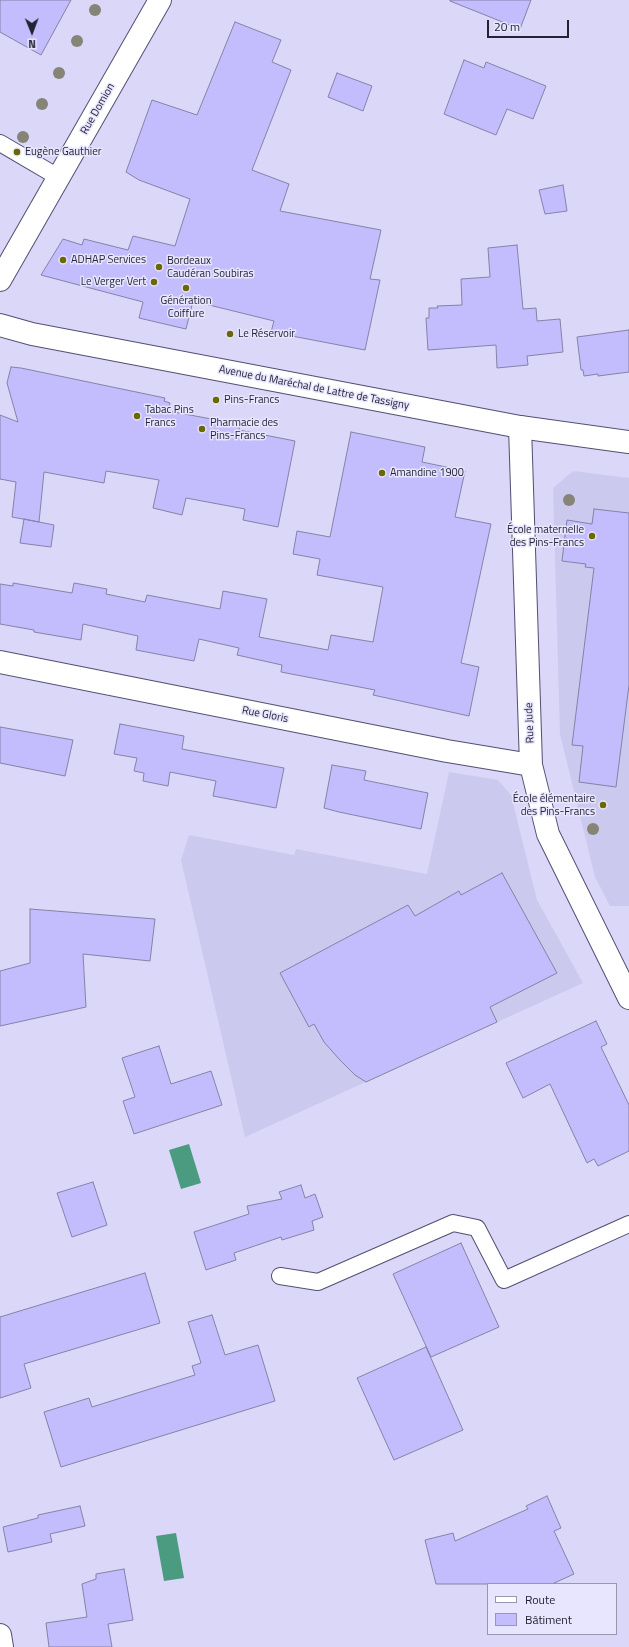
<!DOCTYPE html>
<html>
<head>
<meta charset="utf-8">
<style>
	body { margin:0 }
	#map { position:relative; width:629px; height:1647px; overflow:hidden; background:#dad7f9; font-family:"Titillium Web",sans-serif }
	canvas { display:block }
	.legend { position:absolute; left:487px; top:1583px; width:130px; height:52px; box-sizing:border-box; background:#e7e5ff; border:1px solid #9997ad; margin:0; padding:5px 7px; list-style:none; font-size:12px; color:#252333 }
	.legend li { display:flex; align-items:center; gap:8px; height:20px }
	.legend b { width:20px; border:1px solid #9997ad }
	.north { position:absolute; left:12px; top:12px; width:40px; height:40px; -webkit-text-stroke:3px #e7e5ff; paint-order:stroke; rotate:179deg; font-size:11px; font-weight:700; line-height:16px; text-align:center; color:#252333 }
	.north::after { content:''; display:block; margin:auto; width:14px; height:18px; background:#252333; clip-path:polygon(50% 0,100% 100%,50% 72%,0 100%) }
	.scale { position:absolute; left:487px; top:20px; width:82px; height:18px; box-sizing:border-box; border:2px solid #252333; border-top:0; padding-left:5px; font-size:12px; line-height:14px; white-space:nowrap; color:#252333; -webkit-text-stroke:3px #e7e5ff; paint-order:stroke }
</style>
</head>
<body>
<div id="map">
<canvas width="629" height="1647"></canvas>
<ul class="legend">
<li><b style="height:5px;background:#fff"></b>Route</li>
<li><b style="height:11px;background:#c3bdfd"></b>Bâtiment</li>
</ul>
<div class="north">N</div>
<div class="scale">20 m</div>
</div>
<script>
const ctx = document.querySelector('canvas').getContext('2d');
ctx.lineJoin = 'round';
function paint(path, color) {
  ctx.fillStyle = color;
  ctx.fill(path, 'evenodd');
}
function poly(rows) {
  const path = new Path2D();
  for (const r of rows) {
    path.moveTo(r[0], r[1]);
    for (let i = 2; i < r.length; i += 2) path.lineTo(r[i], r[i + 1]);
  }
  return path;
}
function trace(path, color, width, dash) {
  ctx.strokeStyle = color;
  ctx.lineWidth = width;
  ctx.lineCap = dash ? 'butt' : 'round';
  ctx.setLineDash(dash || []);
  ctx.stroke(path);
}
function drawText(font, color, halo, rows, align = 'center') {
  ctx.font = font + ' "Titillium Web",sans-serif';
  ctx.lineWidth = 3;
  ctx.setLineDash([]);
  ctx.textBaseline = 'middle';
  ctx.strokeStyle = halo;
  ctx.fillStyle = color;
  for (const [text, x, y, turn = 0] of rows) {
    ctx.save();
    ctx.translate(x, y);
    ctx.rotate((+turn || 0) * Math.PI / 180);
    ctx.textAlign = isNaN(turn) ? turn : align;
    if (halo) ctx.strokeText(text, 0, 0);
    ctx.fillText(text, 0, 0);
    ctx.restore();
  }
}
paint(poly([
	[573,471,629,478,629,906,610,906,595,877,560,734,553,488],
	[449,772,498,780,511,795,537,900,583,983,245,1137,181,860,189,835,294,855,296,849,427,874]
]), '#ccc9ef');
paint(poly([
	[189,1144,201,1183,181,1189,169,1150],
	[176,1533,184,1578,164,1581,156,1536]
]), '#4b9b80');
const building = poly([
	[0,0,71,0,41,55,0,32,0,0],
	[450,0,531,0,520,29,450,1,450,0],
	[235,22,281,40,272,62,291,70,252,170,289,184,280,211,381,230,370,279,380,280,365,350,271,332,274,321,193,301,186,329,139,318,143,302,41,275,63,239,82,245,84,239,128,250,133,236,175,246,190,199,139,180,126,172,152,100,197,115,235,22],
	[464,60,484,68,486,62,546,86,533,119,507,109,496,135,444,114,464,60],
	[337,73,372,86,363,111,328,97,337,73],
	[563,185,567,211,545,214,539,190,563,185],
	[517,245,523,309,536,308,537,321,560,319,563,352,527,356,528,365,497,368,496,345,428,350,426,318,429,318,429,308,438,308,437,306,462,305,461,279,490,277,488,248,517,245],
	[629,330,629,372,598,376,598,374,584,376,583,370,581,370,577,337,629,330],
	[11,367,21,368,165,398,164,401,170,403,168,411,228,422,240,425,239,430,295,441,278,527,243,520,245,509,186,498,182,515,153,508,159,480,106,471,104,483,44,472,39,522,12,517,16,482,0,479,0,415,18,422,7,383,11,367],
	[351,432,425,447,422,462,465,471,455,517,491,524,461,663,479,667,469,716,373,695,375,690,281,672,282,665,237,655,239,648,199,639,194,661,136,650,138,636,83,624,81,640,34,632,34,630,0,624,0,584,13,586,13,583,72,593,74,583,107,589,106,594,145,602,147,595,220,609,223,591,267,599,259,637,328,650,331,635,373,642,383,587,317,575,320,559,293,554,297,531,330,537,351,432],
	[594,509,629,513,629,685,616,787,579,782,583,746,572,745,594,568,585,567,586,564,562,561,567,520,592,524,594,509],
	[24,519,54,525,51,547,20,543,24,519],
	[120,724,184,736,182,749,284,768,276,808,213,796,216,781,170,772,168,786,143,781,144,773,134,771,137,758,114,754,120,724],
	[0,727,73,740,65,776,0,763,0,727],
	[332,765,366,771,364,780,428,793,421,829,339,812,324,808,332,765],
	[502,873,557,973,490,1007,497,1022,366,1082,355,1075,339,1059,324,1042,314,1024,309,1027,280,973,408,905,415,916,459,891,461,895,502,873],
	[30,909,155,919,150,961,83,954,86,1007,0,1026,0,971,30,963,30,909],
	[596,1021,607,1044,601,1047,629,1105,629,1151,598,1166,594,1159,587,1163,550,1084,523,1098,506,1063,596,1021],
	[159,1046,171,1084,211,1071,222,1105,134,1134,123,1101,135,1097,122,1058,159,1046],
	[93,1182,107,1225,72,1237,57,1193,93,1182],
	[301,1185,305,1198,315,1194,323,1217,312,1221,314,1230,282,1240,281,1237,234,1253,236,1260,206,1270,194,1232,249,1214,247,1206,282,1199,279,1192,301,1185],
	[461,1243,499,1327,431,1357,393,1274,461,1243],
	[145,1273,160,1323,24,1364,31,1388,0,1398,0,1317,145,1273],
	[212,1315,225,1355,258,1345,275,1401,61,1467,44,1412,89,1398,92,1407,195,1375,192,1366,201,1363,188,1322,212,1315],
	[426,1347,463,1430,394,1460,357,1378,426,1347],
	[547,1496,561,1528,554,1531,574,1574,552,1584,436,1584,425,1540,453,1533,455,1541,528,1509,526,1506,547,1496],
	[80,1506,85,1526,50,1534,52,1542,8,1552,3,1527,38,1518,38,1515,80,1506],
	[124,1569,133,1620,108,1624,112,1647,49,1647,46,1623,87,1617,82,1584,96,1579,96,1574,124,1569]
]);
paint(building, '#c3bdfd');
trace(building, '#8582a8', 1);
const service = poly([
	[0,143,58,177],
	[280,1276,318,1282,453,1223,477,1228,504,1280,629,1224]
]);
const minor = poly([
	[0,280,160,0],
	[520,427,531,765,548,834,629,998],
	[0,662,447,751,531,765],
	[0,1635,2,1647]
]);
const secondary = poly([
	[0,325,32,334,520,427,629,442]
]);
trace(service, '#534f72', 18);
trace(minor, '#534f72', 24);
trace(secondary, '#534f72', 24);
trace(service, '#fff', 16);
trace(minor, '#fff', 22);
trace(secondary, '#fff', 22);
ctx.fillStyle = '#868476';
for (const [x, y] of [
	[95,10],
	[77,41],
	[59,73],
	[42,104],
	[23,137],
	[569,500],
	[593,829]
]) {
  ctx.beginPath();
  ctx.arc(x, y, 6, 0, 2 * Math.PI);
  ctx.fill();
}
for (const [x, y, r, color] of [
	[17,152,4,"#696801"],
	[63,260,4,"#696801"],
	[159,267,4,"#696801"],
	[154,282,4,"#696801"],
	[186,288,4,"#696801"],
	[230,334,4,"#696801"],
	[216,400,4,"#696801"],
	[137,416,4,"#696801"],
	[202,429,4,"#696801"],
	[382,473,4,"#696801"],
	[592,536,4,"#696801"],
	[603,805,4,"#696801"]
]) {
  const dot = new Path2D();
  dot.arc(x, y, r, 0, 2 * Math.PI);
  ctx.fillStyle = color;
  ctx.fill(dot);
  trace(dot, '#e7e5ff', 1.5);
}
drawText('11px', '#252333', '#e7e5ff', [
	["Rue Domion",98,109,-60],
	["Avenue du Maréchal de Lattre de Tassigny",314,388,11],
	["Rue Gloris",265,715,11],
	["Rue Jude",530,723,-92]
]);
drawText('11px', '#252333', '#e7e5ff', [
	["Eugène Gauthier",25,152],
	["ADHAP Services",71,260],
	["Bordeaux",167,261],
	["Caudéran Soubiras",167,274],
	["Le Verger Vert",146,282,"right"],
	["Génération",186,301,"center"],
	["Coiffure",186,314,"center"],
	["Le Réservoir",238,334],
	["Pins-Francs",224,400],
	["Tabac Pins",145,410],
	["Francs",145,423],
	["Pharmacie des",210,423],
	["Pins-Francs",210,436],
	["Amandine 1900",390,473],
	["École maternelle",584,530,"right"],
	["des Pins-Francs",584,543,"right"],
	["École élémentaire",595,799,"right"],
	["des Pins-Francs",595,812,"right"]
], 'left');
</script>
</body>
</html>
